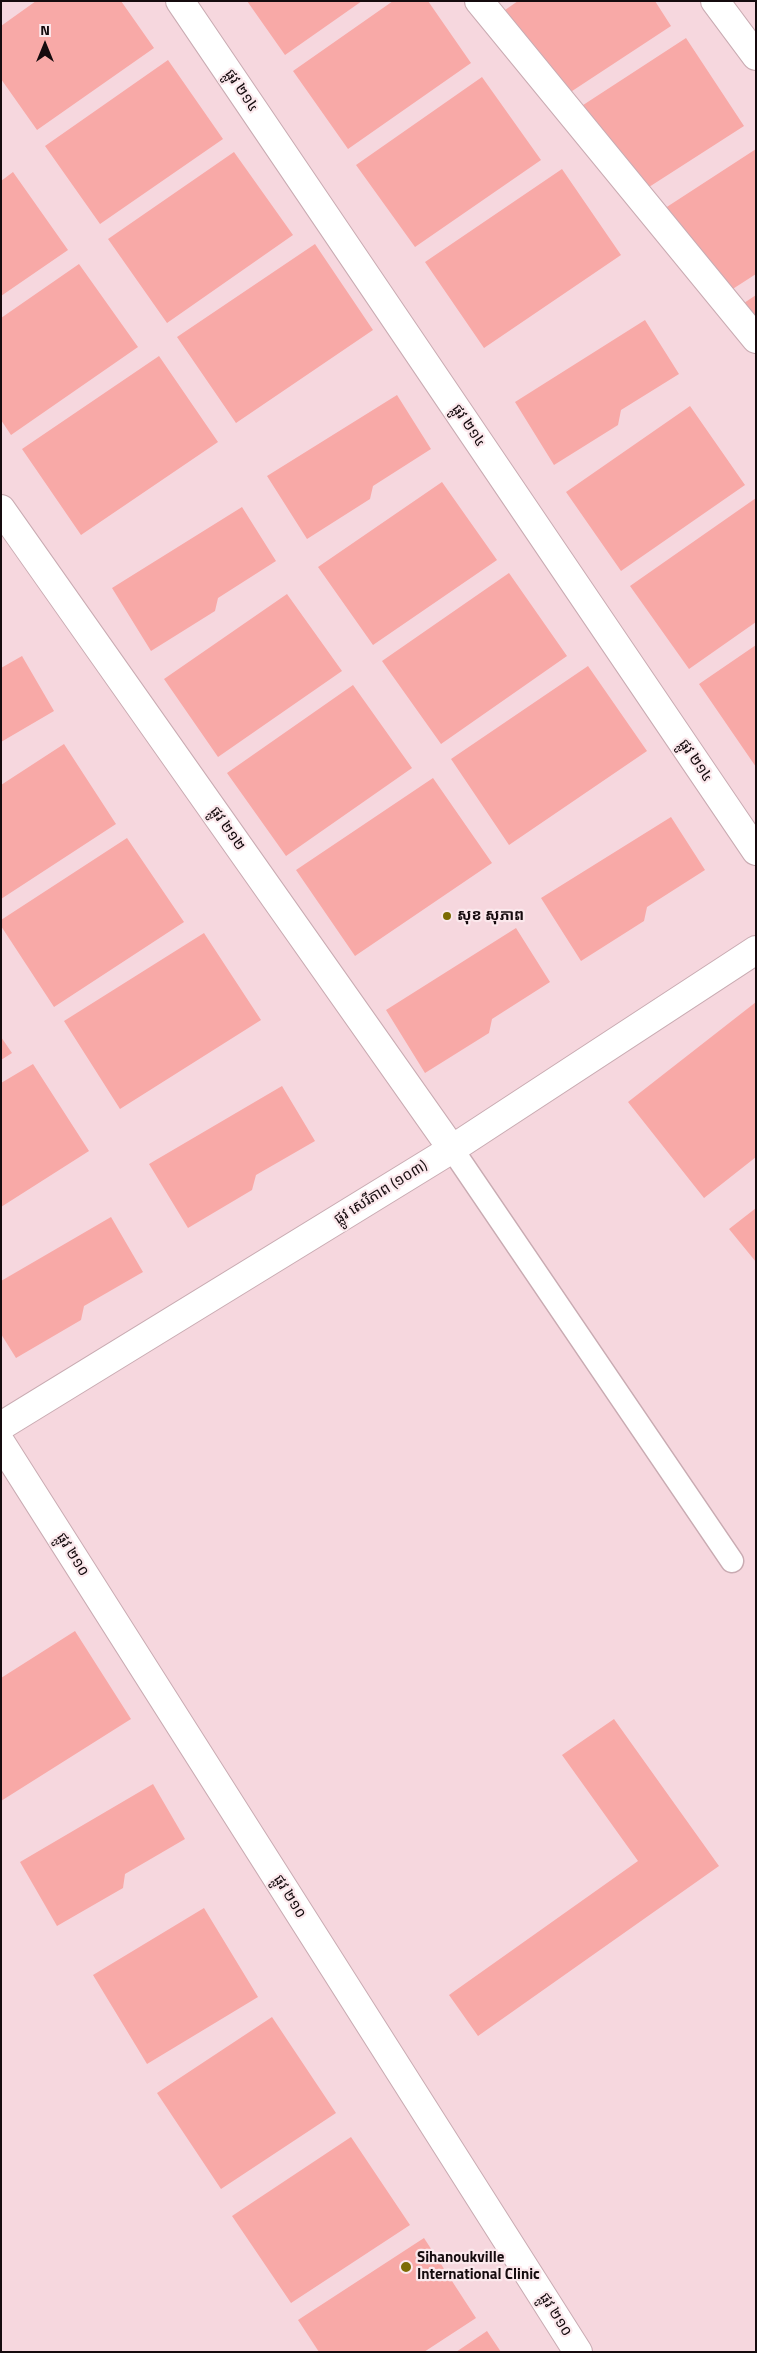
<!DOCTYPE html>
<html>
<head>
<meta charset="utf-8">
<style>
	body { margin:0 }
	#map { position:relative; width:757px; height:2353px; overflow:hidden; background:#f6d7de; font-family:"Titillium Web",sans-serif }
	canvas { display:block }
	.frame { position:absolute; inset:0; border:2px solid #150b0e; pointer-events:none }
	.north { position:absolute; left:20px; top:20px; width:50px; height:50px; -webkit-text-stroke:4px #fbe8ec; paint-order:stroke; rotate:0deg; font-size:14px; font-weight:700; line-height:20px; text-align:center; color:#150b0e }
	.north::after { content:''; display:block; margin:auto; width:18px; height:22px; background:#150b0e; clip-path:polygon(50% 0,100% 100%,50% 72%,0 100%) }
</style>
</head>
<body>
<div id="map">
<canvas width="757" height="2353"></canvas>
<div class="frame"></div>
<div class="north">N</div>
</div>
<script>
const ctx = document.querySelector('canvas').getContext('2d');
ctx.lineJoin = 'round';
function paint(path, color) {
  ctx.fillStyle = color;
  ctx.fill(path, 'evenodd');
}
function poly(rows) {
  const path = new Path2D();
  for (const r of rows) {
    path.moveTo(r[0], r[1]);
    for (let i = 2; i < r.length; i += 2) path.lineTo(r[i], r[i + 1]);
  }
  return path;
}
function trace(path, color, width, dash) {
  ctx.strokeStyle = color;
  ctx.lineWidth = width;
  ctx.lineCap = dash ? 'butt' : 'round';
  ctx.setLineDash(dash || []);
  ctx.stroke(path);
}
function drawText(font, color, halo, rows, align = 'center') {
  ctx.font = font + ' "Titillium Web","Noto Sans Khmer",sans-serif';
  ctx.lineWidth = 4.5;
  ctx.setLineDash([]);
  ctx.textBaseline = 'middle';
  ctx.strokeStyle = halo;
  ctx.fillStyle = color;
  for (const [text, x, y, turn = 0] of rows) {
    ctx.save();
    ctx.translate(x, y);
    ctx.rotate((+turn || 0) * Math.PI / 180);
    ctx.textAlign = isNaN(turn) ? turn : align;
    if (halo) ctx.strokeText(text, 0, 0);
    ctx.fillText(text, 0, 0);
    ctx.restore();
  }
}
paint(poly([
	[36,1,121,1,154,48,37,130,1,79,1,26],
	[247,1,362,1,285,55],
	[393,1,428,1,471,63,348,149,293,71],
	[518,1,655,1,671,26,563,97,505,10],
	[686,38,744,126,635,196,577,109],
	[168,60,223,139,100,224,45,146],
	[482,77,541,160,415,247,356,165],
	[756,149,756,274,714,301,656,214],
	[234,152,293,235,167,323,108,239],
	[562,169,621,255,484,348,425,262],
	[13,172,68,250,1,296,1,181],
	[315,244,373,330,236,423,177,337],
	[79,264,138,347,11,435,1,420,1,318],
	[756,295,756,354,729,313],
	[645,320,679,374,621,410,618,425,554,465,515,402],
	[159,356,218,442,81,535,22,449],
	[397,395,431,449,373,486,370,499,307,539,267,476],
	[690,406,745,485,621,571,566,492],
	[442,482,497,560,373,645,318,567],
	[756,498,756,622,689,669,630,586],
	[242,507,276,561,218,598,215,611,151,651,112,588],
	[509,573,567,656,441,744,382,661],
	[287,594,342,671,218,757,164,679],
	[756,645,756,767,699,684],
	[22,656,54,711,1,742,1,668],
	[588,666,647,751,509,845,451,759],
	[353,685,412,768,286,856,227,773],
	[64,744,116,824,1,899,1,785],
	[433,778,492,863,355,956,296,870],
	[671,817,705,870,647,907,644,921,581,961,541,898],
	[127,838,184,922,54,1007,1,926,1,920],
	[516,928,550,982,492,1019,489,1033,425,1073,386,1010],
	[204,933,261,1020,120,1109,64,1021],
	[756,1002,756,1157,704,1198,628,1102],
	[1,1037,12,1053,1,1060],
	[33,1064,89,1151,1,1207,1,1083],
	[282,1086,315,1141,256,1175,252,1190,188,1228,149,1164],
	[756,1208,756,1262,729,1229],
	[111,1217,143,1272,84,1306,81,1320,16,1358,1,1334,1,1281],
	[75,1631,131,1719,1,1801,1,1678],
	[614,1719,719,1866,478,2036,449,1995,638,1861,562,1755],
	[153,1784,185,1839,125,1874,123,1888,57,1926,20,1862],
	[204,1908,258,1997,147,2064,93,1975],
	[272,2017,336,2113,221,2189,157,2093],
	[351,2137,410,2225,291,2303,232,2216],
	[424,2238,476,2318,424,2352,319,2352,298,2320],
	[487,2331,501,2352,456,2352]
]), '#f8a9a7');
const lane = poly([
	[452,1149,732,1561]
]);
const street = poly([
	[180,1,756,851],
	[479,1,756,339],
	[715,1,756,56],
	[1,509,452,1149],
	[1,1426,452,1149,756,950],
	[1,1443,578,2352]
]);
trace(lane, '#c9abb2', 25);
trace(street, '#c9abb2', 30);
trace(lane, '#fff', 22);
trace(street, '#fff', 28);
for (const [x, y, r, color] of [
	[447,916,5,"#7c6b03"],
	[406,2267,6,"#7c6b03"]
]) {
  const dot = new Path2D();
  dot.arc(x, y, r, 0, 2 * Math.PI);
  ctx.fillStyle = color;
  ctx.fill(dot);
  trace(dot, '#fbe8ec', 2);
}
drawText('15px', '#150b0e', '#fbe8ec', [
	["ផ្លូវ ២១៤",241,91,56],
	["ផ្លូវ ២១៤",468,426,56],
	["ផ្លូវ ២១៤",695,761,56],
	["ផ្លូវ ២១២",227,829,55],
	["ផ្លូវ សេរីភាព (១០៣)",381,1193,-32],
	["ផ្លូវ ២១០",72,1555,58],
	["ផ្លូវ ២១០",289,1897,58],
	["ផ្លូវ ២១០",555,2315,58]
]);
drawText('bold 15px', '#150b0e', '#fbe8ec', [
	["សុខ សុភាព",457,916],
	["Sihanoukville",417,2258],
	["International Clinic",417,2275]
], 'left');
</script>
</body>
</html>
